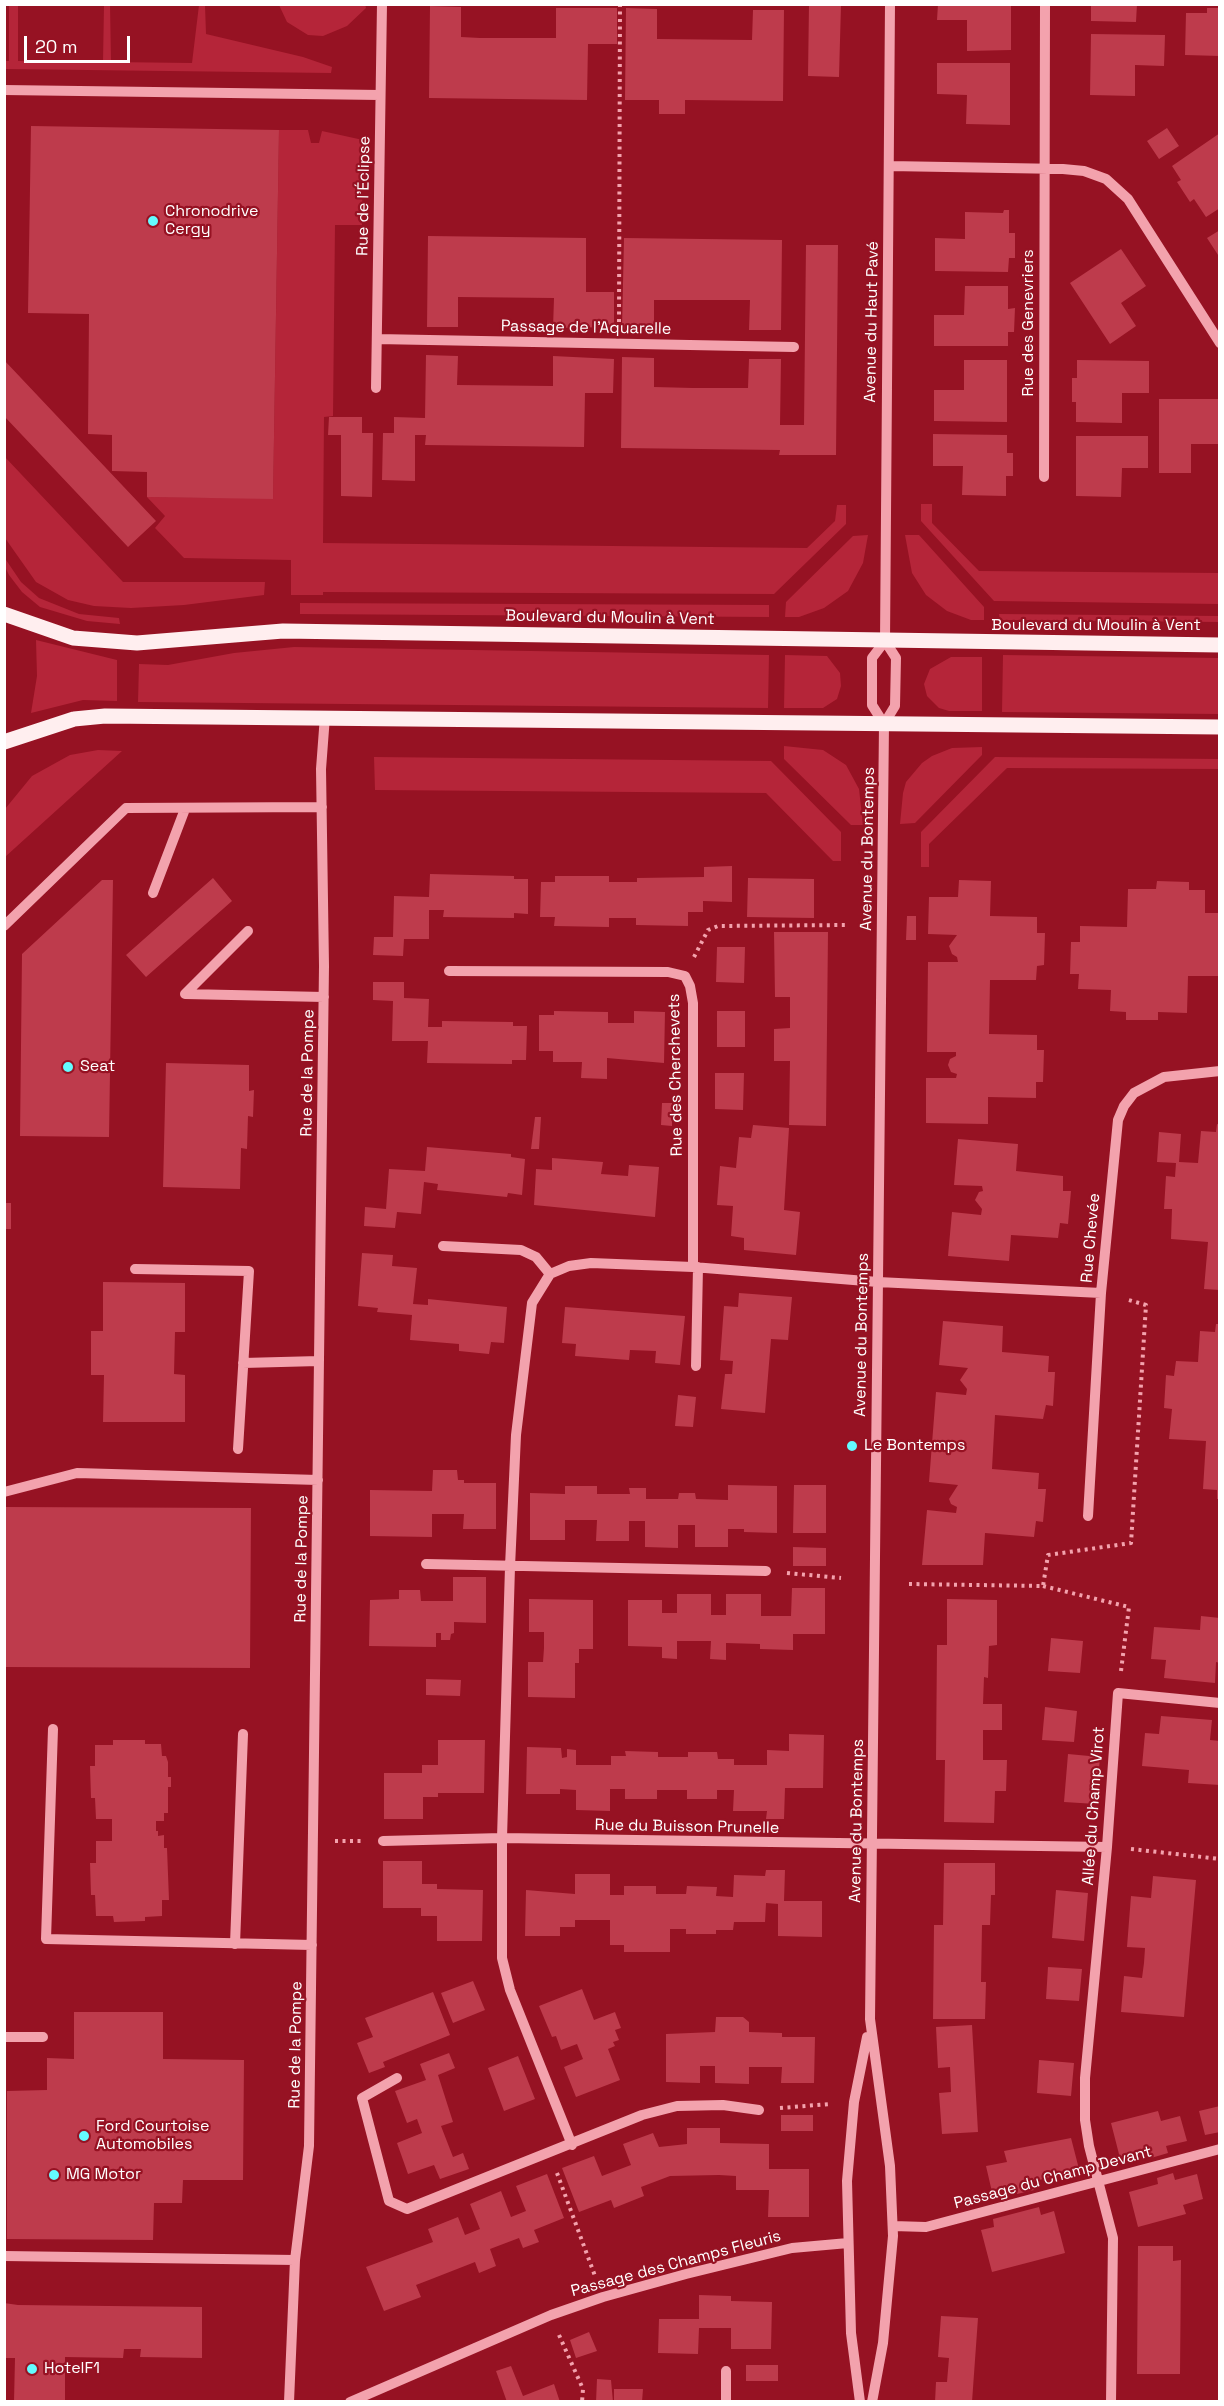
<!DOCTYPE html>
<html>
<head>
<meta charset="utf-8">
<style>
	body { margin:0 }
	#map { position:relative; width:1224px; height:2406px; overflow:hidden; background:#961223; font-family:"Space Grotesk",sans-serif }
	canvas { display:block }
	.frame { position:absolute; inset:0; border:6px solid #fff; pointer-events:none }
	.scale { position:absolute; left:24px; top:36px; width:106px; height:27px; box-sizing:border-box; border:3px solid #fff; border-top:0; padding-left:8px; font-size:18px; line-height:21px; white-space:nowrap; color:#fff; -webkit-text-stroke:4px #961223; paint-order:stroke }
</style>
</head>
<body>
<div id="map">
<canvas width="1224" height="2406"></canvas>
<div class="frame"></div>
<div class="scale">20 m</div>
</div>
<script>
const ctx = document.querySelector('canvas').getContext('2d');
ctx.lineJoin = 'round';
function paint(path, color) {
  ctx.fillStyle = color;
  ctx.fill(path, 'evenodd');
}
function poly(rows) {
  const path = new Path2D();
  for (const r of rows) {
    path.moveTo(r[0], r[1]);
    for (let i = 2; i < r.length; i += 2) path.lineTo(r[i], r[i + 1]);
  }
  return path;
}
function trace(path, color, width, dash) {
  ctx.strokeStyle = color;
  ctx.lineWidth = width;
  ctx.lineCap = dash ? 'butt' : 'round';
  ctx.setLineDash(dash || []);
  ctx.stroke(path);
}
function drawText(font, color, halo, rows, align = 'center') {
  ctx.font = font + ' "Space Grotesk",sans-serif';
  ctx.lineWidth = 4.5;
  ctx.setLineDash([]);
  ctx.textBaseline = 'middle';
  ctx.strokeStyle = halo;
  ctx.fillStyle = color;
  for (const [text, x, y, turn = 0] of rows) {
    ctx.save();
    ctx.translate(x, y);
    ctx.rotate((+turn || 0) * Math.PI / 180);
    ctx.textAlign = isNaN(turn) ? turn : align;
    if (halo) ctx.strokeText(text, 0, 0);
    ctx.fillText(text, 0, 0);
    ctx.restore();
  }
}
paint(poly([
	[110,4,111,62,192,63,199,5,205,5,206,34,303,57,332,67,331,73,5,69,5,61,9,61,9,5,18,5,18,61,103,62,104,5],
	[365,4,366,8,347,26,323,36,308,35,287,22,279,5],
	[279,130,308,130,311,143,319,143,322,131,363,140,362,225,335,225,333,416,324,417,323,543,807,548,835,521,837,505,846,505,846,524,774,594,323,592,323,595,291,595,291,560,184,558,155,528,165,516,147,497,273,498],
	[4,456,123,582,265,582,264,595,184,605,131,608,94,606,68,600,36,582,5,538],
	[921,504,932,504,932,523,979,571,1219,573,1219,604,994,601,921,521],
	[868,535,863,563,848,591,824,608,799,617,785,617,786,602,853,536],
	[905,535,919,535,984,607,984,620,971,620,947,611,926,595,912,573],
	[4,557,21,582,39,598,79,614,119,618,120,624,87,621,40,607,22,592,9,575,5,567],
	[300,603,769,605,769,617,300,614],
	[999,614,1219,616,1220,622,1000,620],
	[36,640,117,660,117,701,83,700,31,713,37,676],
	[294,647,769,655,768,708,138,702,139,664,168,665,234,653],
	[785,655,827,656,840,673,841,686,837,699,823,708,784,708],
	[1003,655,1219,658,1219,714,1002,712],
	[951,657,982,657,982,711,949,711,939,708,927,696,924,684,930,669],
	[784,746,823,750,846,765,859,789,863,825,851,825,784,759],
	[982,747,982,755,915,823,900,824,903,793,906,782,922,763,932,756,952,748],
	[98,750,122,751,5,857,5,809,32,776,70,755],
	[374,757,771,761,841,832,841,861,833,861,766,793,375,790],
	[995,757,1219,759,1219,769,1007,768,929,844,929,867,921,867,921,832]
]), '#b52539');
paint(poly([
	[809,4,841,4,839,77,808,76],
	[938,4,1011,4,1011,50,967,51,967,20,937,20],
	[1091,4,1137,4,1136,22,1091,21],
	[430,6,461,7,461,37,480,38,556,38,556,8,617,8,617,44,588,44,587,100,429,98],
	[626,8,657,9,657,39,752,40,753,10,784,10,783,101,685,100,685,114,659,114,659,100,625,100],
	[1207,8,1220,8,1220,56,1185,55,1186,13,1207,13],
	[1091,34,1165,35,1164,66,1135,65,1135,96,1090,95],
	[937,63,1010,63,1010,125,966,124,967,95,937,94],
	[31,126,279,130,273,499,147,497,147,472,112,471,112,435,88,434,89,314,28,313],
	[1167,128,1179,146,1159,159,1147,141],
	[1220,133,1220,208,1206,217,1194,199,1190,202,1177,182,1181,180,1172,166],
	[1004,210,1009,210,1009,233,1015,233,1015,258,1009,258,1008,272,935,271,935,238,965,239,965,212,1003,213],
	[1220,230,1220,258,1207,238],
	[428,236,586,238,586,292,614,292,614,327,553,328,554,298,458,297,458,327,427,327],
	[624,238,782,240,781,330,749,330,750,300,654,300,654,329,622,329],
	[806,245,838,245,836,455,779,455,780,450,621,448,622,357,654,358,654,387,693,388,748,388,749,359,781,359,780,425,804,425],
	[1121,249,1146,286,1121,303,1136,326,1110,344,1070,283],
	[965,286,1008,286,1008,309,1015,308,1014,332,1008,332,1008,346,934,346,934,315,964,315],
	[426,355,458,356,457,385,553,386,553,356,614,359,613,393,585,393,584,447,425,445,426,435,415,435,415,481,382,480,383,433,394,433,394,417,425,418],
	[4,360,156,521,128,547,4,416],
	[964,360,1007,360,1007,422,934,421,934,390,964,390],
	[1077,360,1149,361,1149,393,1122,393,1122,423,1076,422,1076,402,1072,402,1072,378,1077,378],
	[1159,399,1220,399,1220,444,1191,444,1191,473,1159,473],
	[329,417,362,417,362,433,373,433,372,497,341,496,341,435,328,435],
	[933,434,1007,435,1007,453,1013,453,1013,476,1006,476,1006,496,962,495,963,466,933,466],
	[1076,436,1148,436,1148,468,1122,468,1121,497,1076,496],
	[732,866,732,902,703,901,703,912,688,912,688,926,636,925,636,918,609,918,609,927,554,926,555,917,540,917,541,882,555,882,555,876,609,876,609,882,637,882,637,878,704,877,704,867],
	[430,874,514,876,514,879,528,879,528,914,514,913,514,918,443,917,444,910,429,910,429,939,404,939,403,956,373,955,374,937,393,937,394,896,429,897],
	[213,878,232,901,146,977,126,955],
	[748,878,814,879,814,918,747,917],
	[102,880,113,880,109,1137,20,1136,22,954],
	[959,880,991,881,990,916,1037,917,1037,933,1045,933,1044,965,1037,966,1036,980,990,980,989,1034,1037,1035,1037,1050,1044,1050,1043,1082,1036,1082,1036,1098,988,1097,988,1124,926,1123,926,1078,956,1078,957,1074,951,1072,948,1065,950,1059,956,1056,956,1052,927,1052,928,962,958,962,957,957,952,954,949,946,957,935,928,934,929,897,958,897],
	[1157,881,1189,882,1189,890,1205,890,1205,913,1220,913,1220,976,1188,976,1187,1013,1158,1012,1158,1020,1126,1020,1126,1012,1110,1011,1111,990,1078,989,1079,974,1070,974,1071,942,1080,942,1080,926,1127,927,1128,889,1156,889],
	[907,916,916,916,916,940,906,940],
	[774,932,828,932,826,1126,789,1125,790,1061,774,1061,774,1029,790,1028,790,997,775,997],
	[717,947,745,947,744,983,716,982],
	[373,982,404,982,404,998,429,999,428,1027,442,1027,442,1021,513,1022,513,1026,527,1026,526,1060,512,1060,512,1064,427,1063,428,1041,392,1041,393,1001,373,1000],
	[554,1011,608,1012,608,1023,634,1023,634,1011,665,1012,664,1063,607,1058,607,1079,581,1078,582,1062,553,1062,553,1051,539,1051,539,1015,554,1015],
	[717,1011,745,1011,745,1047,717,1047],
	[166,1063,249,1065,249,1091,254,1090,253,1117,248,1116,247,1149,241,1148,240,1189,163,1187],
	[715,1073,744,1073,743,1110,715,1109],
	[662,1103,672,1103,672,1126,661,1125],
	[535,1117,541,1117,539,1149,531,1149],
	[1217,1124,1220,1125,1220,1290,1204,1289,1208,1242,1171,1239,1172,1209,1164,1209,1166,1176,1175,1177,1176,1163,1157,1162,1159,1132,1181,1134,1179,1162,1198,1163,1201,1131,1216,1132],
	[753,1125,789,1128,784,1210,800,1212,796,1255,744,1250,744,1238,731,1236,733,1206,717,1205,720,1166,736,1168,739,1137,751,1138],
	[958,1139,1018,1144,1016,1171,1063,1176,1063,1191,1071,1191,1068,1224,1060,1223,1058,1238,1011,1235,1009,1261,948,1256,952,1212,981,1215,982,1209,975,1200,979,1192,983,1191,982,1186,954,1185],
	[427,1147,511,1154,511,1157,525,1159,522,1195,508,1193,507,1197,437,1190,438,1184,424,1182,421,1214,397,1212,395,1228,364,1226,365,1207,386,1209,389,1169,425,1171],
	[552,1158,603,1162,601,1174,628,1176,629,1165,659,1167,655,1217,534,1205,536,1169,552,1170],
	[4,1203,11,1203,11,1229,4,1229],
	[362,1253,393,1255,392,1266,417,1268,413,1304,428,1305,428,1299,507,1307,504,1343,491,1342,489,1354,459,1351,459,1344,410,1340,412,1315,377,1312,378,1308,358,1306],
	[103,1282,185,1283,185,1332,175,1332,174,1374,185,1375,185,1422,103,1422,104,1375,91,1375,91,1331,103,1331],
	[739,1293,792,1297,788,1340,771,1339,765,1413,721,1409,725,1374,732,1374,733,1361,720,1360,724,1306,738,1307],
	[565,1307,685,1316,680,1365,655,1363,656,1351,630,1350,629,1360,575,1356,576,1344,562,1343],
	[943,1321,1003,1326,1002,1352,1049,1356,1048,1372,1055,1372,1053,1406,1046,1405,1043,1419,995,1415,992,1469,1039,1473,1038,1489,1046,1489,1043,1522,1036,1521,1034,1537,985,1533,983,1565,922,1565,927,1510,956,1513,957,1507,951,1504,949,1499,958,1485,929,1482,936,1392,966,1395,967,1389,960,1380,968,1368,939,1365],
	[1216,1324,1220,1324,1220,1499,1217,1499,1217,1490,1203,1489,1206,1441,1169,1439,1172,1409,1164,1408,1166,1375,1174,1376,1176,1361,1198,1362,1200,1331,1215,1332],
	[678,1395,696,1397,693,1427,675,1426],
	[433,1470,457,1470,458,1480,464,1480,464,1483,496,1483,496,1529,463,1529,464,1514,432,1514,432,1537,370,1536,370,1490,432,1491],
	[728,1485,777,1486,777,1533,744,1532,744,1529,728,1529,728,1547,695,1547,695,1525,678,1525,678,1548,645,1547,645,1521,629,1521,629,1541,596,1541,597,1520,565,1520,565,1540,530,1540,530,1493,565,1494,565,1486,597,1486,597,1494,630,1494,629,1488,646,1488,646,1499,678,1499,679,1493,695,1493,696,1499,728,1500],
	[794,1485,826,1485,826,1533,793,1533],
	[6,1507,251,1508,250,1668,5,1667],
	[793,1547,826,1548,826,1566,793,1566],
	[453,1577,486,1577,486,1623,454,1622,454,1633,451,1634,450,1640,441,1640,441,1633,436,1633,436,1647,369,1646,370,1600,399,1599,399,1590,420,1590,421,1601,453,1601],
	[792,1588,825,1588,825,1634,793,1634,793,1650,760,1649,760,1644,726,1643,726,1660,710,1659,711,1641,677,1641,677,1659,662,1658,662,1647,628,1646,628,1600,662,1600,662,1613,677,1613,677,1594,711,1594,711,1615,726,1615,726,1594,761,1594,761,1616,791,1616],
	[529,1599,593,1600,593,1649,579,1649,579,1663,575,1663,575,1698,528,1697,528,1662,543,1662,544,1648,544,1632,529,1632],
	[947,1599,997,1600,997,1645,989,1646,988,1678,984,1677,983,1704,1002,1704,1002,1730,983,1730,983,1760,1007,1760,1006,1791,995,1791,994,1823,944,1822,945,1760,936,1760,937,1645,947,1645],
	[1201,1616,1220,1618,1220,1663,1216,1662,1215,1683,1164,1678,1166,1660,1151,1659,1154,1627,1200,1630],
	[1051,1638,1083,1641,1080,1673,1048,1671],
	[426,1679,461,1680,460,1696,426,1695],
	[1045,1707,1077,1711,1074,1742,1042,1740],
	[1161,1716,1212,1720,1210,1740,1220,1741,1220,1785,1188,1783,1189,1770,1142,1766,1145,1733,1159,1734],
	[789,1734,824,1735,823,1788,785,1788,784,1819,766,1819,767,1811,733,1811,734,1790,717,1790,717,1799,687,1799,687,1790,657,1790,657,1799,625,1799,625,1789,610,1789,610,1811,576,1810,576,1790,560,1789,560,1794,526,1794,527,1747,561,1748,562,1758,567,1757,567,1749,576,1750,576,1765,611,1765,611,1756,626,1756,625,1751,658,1752,658,1757,688,1757,688,1752,717,1752,718,1759,734,1759,734,1765,767,1765,767,1750,789,1751],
	[113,1740,145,1740,145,1744,161,1744,162,1756,166,1756,168,1762,168,1777,171,1777,171,1787,168,1787,168,1813,164,1813,164,1821,156,1821,156,1831,158,1831,158,1836,164,1835,164,1848,167,1848,169,1900,162,1900,162,1916,145,1917,145,1921,114,1922,113,1916,96,1916,95,1895,91,1895,90,1863,96,1863,96,1841,112,1841,112,1819,96,1819,95,1798,91,1798,90,1766,95,1766,95,1745,113,1745],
	[438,1740,485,1740,484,1793,438,1793,438,1797,423,1797,423,1819,384,1819,384,1773,422,1773,422,1765,438,1765],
	[1068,1754,1100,1757,1096,1804,1064,1802],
	[383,1861,422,1861,422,1884,437,1884,437,1889,483,1890,482,1941,437,1941,437,1916,421,1916,421,1908,383,1908],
	[944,1863,995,1863,995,1895,991,1895,990,1925,982,1925,981,1982,986,1982,985,2019,933,2019,934,1925,943,1925],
	[766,1870,785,1870,784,1901,822,1901,822,1937,778,1936,778,1904,766,1903,765,1922,734,1922,733,1930,716,1930,716,1934,686,1934,686,1929,670,1929,670,1952,624,1952,624,1945,610,1945,610,1920,575,1920,575,1927,560,1927,560,1936,525,1936,526,1890,575,1894,575,1874,610,1874,610,1895,624,1895,624,1886,656,1886,656,1894,686,1894,687,1886,717,1887,716,1896,733,1897,734,1875,765,1876],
	[1153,1876,1196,1880,1184,2017,1121,2012,1124,1976,1142,1978,1144,1963,1145,1948,1127,1947,1131,1896,1151,1898],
	[1056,1890,1088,1893,1084,1941,1052,1938],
	[1048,1967,1082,1969,1079,2001,1046,1999],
	[473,1981,485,2010,453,2023,441,1993],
	[582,1989,594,2020,615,2012,621,2028,615,2030,619,2040,613,2042,615,2046,608,2049,620,2080,576,2097,564,2067,583,2059,577,2044,561,2050,556,2036,552,2037,539,2006],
	[433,1992,450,2035,383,2062,385,2067,369,2073,357,2043,373,2037,365,2018],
	[74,2012,163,2012,163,2059,244,2060,243,2180,183,2180,182,2203,154,2203,153,2240,7,2239,7,2091,47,2090,47,2058,74,2059],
	[716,2017,743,2017,749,2022,749,2032,782,2033,782,2037,815,2037,814,2083,781,2083,782,2067,749,2067,749,2084,715,2083,715,2066,700,2066,700,2083,666,2082,666,2034,715,2032],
	[972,2025,978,2132,942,2134,939,2093,951,2092,950,2067,938,2068,936,2027],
	[449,2053,455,2068,438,2075,453,2122,441,2126,453,2157,463,2153,469,2169,440,2179,434,2165,408,2174,397,2143,422,2133,417,2119,407,2123,395,2091,426,2080,420,2064],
	[518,2056,535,2099,504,2111,488,2068],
	[1039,2060,1074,2063,1071,2096,1037,2093],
	[1220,2106,1220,2132,1205,2135,1199,2111],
	[1158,2111,1161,2121,1180,2116,1187,2141,1166,2146,1168,2153,1151,2158,1149,2151,1120,2158,1111,2123],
	[781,2115,813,2115,813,2131,781,2131],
	[687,2128,720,2128,720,2143,769,2144,769,2169,809,2169,809,2217,768,2217,769,2190,736,2190,736,2176,719,2175,670,2176,641,2187,644,2196,614,2208,611,2200,579,2212,562,2168,594,2156,602,2176,631,2165,623,2144,653,2133,659,2147,687,2144],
	[1071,2138,1079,2169,1032,2182,1034,2190,1017,2194,1016,2186,992,2192,986,2166,1007,2162,1004,2151],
	[1173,2173,1175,2180,1197,2174,1203,2199,1183,2205,1186,2214,1138,2227,1129,2192,1158,2184,1157,2178],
	[547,2174,564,2218,534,2230,539,2242,523,2248,519,2238,490,2249,496,2266,479,2273,475,2262,429,2280,416,2285,421,2297,384,2311,366,2267,433,2242,428,2229,458,2217,465,2235,480,2229,470,2204,501,2191,511,2217,526,2211,516,2186],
	[1039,2207,1041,2215,1054,2211,1065,2253,992,2272,981,2230,994,2227,993,2219],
	[1138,2246,1173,2246,1173,2261,1181,2260,1180,2374,1137,2374],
	[699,2295,731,2296,731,2301,772,2302,771,2349,731,2349,731,2328,699,2328,698,2354,658,2353,659,2319,699,2319],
	[4,2303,18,2305,202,2307,202,2358,140,2357,141,2349,124,2349,123,2358,65,2357,65,2402,14,2402,15,2358,4,2358],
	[941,2316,978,2318,972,2402,935,2402,936,2382,947,2382,949,2358,938,2357],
	[589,2332,597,2351,576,2358,570,2340],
	[746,2365,778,2365,778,2381,746,2381],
	[511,2366,523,2396,554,2384,560,2402,507,2402,496,2371],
	[597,2379,611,2380,613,2402,596,2402],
	[614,2389,643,2389,642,2402,614,2402]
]), '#be3b4c');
trace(poly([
	[619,322,620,4],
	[694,957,708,930,718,926,846,925],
	[787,1573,841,1578],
	[909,1584,1043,1586,1048,1555,1131,1543,1146,1305,1125,1299],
	[1043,1586,1129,1607,1121,1671],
	[335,1841,361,1841],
	[1131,1849,1220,1859],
	[780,2108,830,2104],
	[557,2173,595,2276],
	[559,2335,583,2389,582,2402]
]), '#f3a2ad', 4, [3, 4.5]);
trace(poly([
	[4,90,380,95],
	[889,166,1063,169,1084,171,1106,179,1128,199,1220,343],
	[377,339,794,347],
	[376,388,382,4],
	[1044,477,1045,4],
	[885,641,890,4],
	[884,724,872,705,872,658,885,641],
	[884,724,895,706,896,658,885,641],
	[153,893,185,809],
	[4,926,126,808,322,807],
	[248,931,185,994,324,997],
	[449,971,668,972,685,976,690,986,693,1003,693,1267,878,1282,1101,1293,1118,1120,1124,1106,1134,1093,1164,1077,1220,1071],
	[443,1246,521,1250,536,1257,550,1274],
	[135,1269,249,1271,238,1449],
	[243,1363,319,1361],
	[696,1366,698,1267],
	[4,1492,77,1473,318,1480],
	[1088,1516,1101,1293],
	[426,1564,766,1571],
	[53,1729,46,1939,312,1945],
	[383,1841,502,1838,1107,1847],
	[235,1944,243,1734],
	[4,2037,43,2037],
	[397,2078,362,2098,389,2201,407,2209,642,2115,677,2106,723,2105,759,2110],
	[572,2145,510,1990,502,1958,502,1838,510,1567,516,1435,532,1303,550,1274,569,1266,591,1263,693,1267],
	[893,2226,926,2227,1220,2149],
	[4,2256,295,2260],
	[289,2402,295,2260,309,2146,324,966,321,769,325,716],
	[350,2402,551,2315,603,2297,686,2274,792,2248,848,2243],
	[726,2402,726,2371],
	[860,2402,851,2333,847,2181,854,2102,867,2037],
	[872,2402,883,2343,893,2236,890,2166,870,2019,884,724],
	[1111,2402,1113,2238,1089,2146,1085,2120,1085,2078,1107,1847,1118,1693,1220,1703]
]), '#f3a2ad', 10);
trace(poly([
	[4,614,73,638,137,643,283,631,1220,645],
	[4,742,74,719,105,716,1220,727]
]), '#ffeeef', 15);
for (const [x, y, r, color] of [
	[153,221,6,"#64fbff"],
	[68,1067,6,"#64fbff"],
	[852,1446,6,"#64fbff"],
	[84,2136,6,"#64fbff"],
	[54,2175,6,"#64fbff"],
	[32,2369,6,"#64fbff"]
]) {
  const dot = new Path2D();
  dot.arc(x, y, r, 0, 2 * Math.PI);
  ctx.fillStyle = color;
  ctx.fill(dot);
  trace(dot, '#961223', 2);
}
drawText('16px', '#fff', '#961223', [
	["Rue de l'Éclipse",364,196,-89],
	["Avenue du Haut Pavé",872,322,-89],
	["Rue des Genevriers",1029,323,-90],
	["Passage de l'Aquarelle",586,328,1],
	["Boulevard du Moulin à Vent",610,618,1],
	["Boulevard du Moulin à Vent",1096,626],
	["Avenue du Bontemps",868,849,-89],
	["Rue de la Pompe",308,1073,-89],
	["Rue des Cherchevets",676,1075,-91],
	["Rue Chevée",1091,1238,-85],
	["Avenue du Bontemps",862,1335,-89],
	["Rue de la Pompe",302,1559,-89],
	["Allée du Champ Virot",1094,1806,-86],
	["Avenue du Bontemps",857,1821,-89],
	["Rue du Buisson Prunelle",687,1827,1],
	["Rue de la Pompe",296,2045,-89],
	["Passage du Champ Devant",1053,2178,-15],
	["Passage des Champs Fleuris",676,2264,-15]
]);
drawText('16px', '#fff', '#961223', [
	["Chronodrive",165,212],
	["Cergy",165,230],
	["Seat",80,1067],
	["Le Bontemps",864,1446],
	["Ford Courtoise",96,2127],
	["Automobiles",96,2145],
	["MG Motor",66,2175],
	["HotelF1",44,2369]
], 'left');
</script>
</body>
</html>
